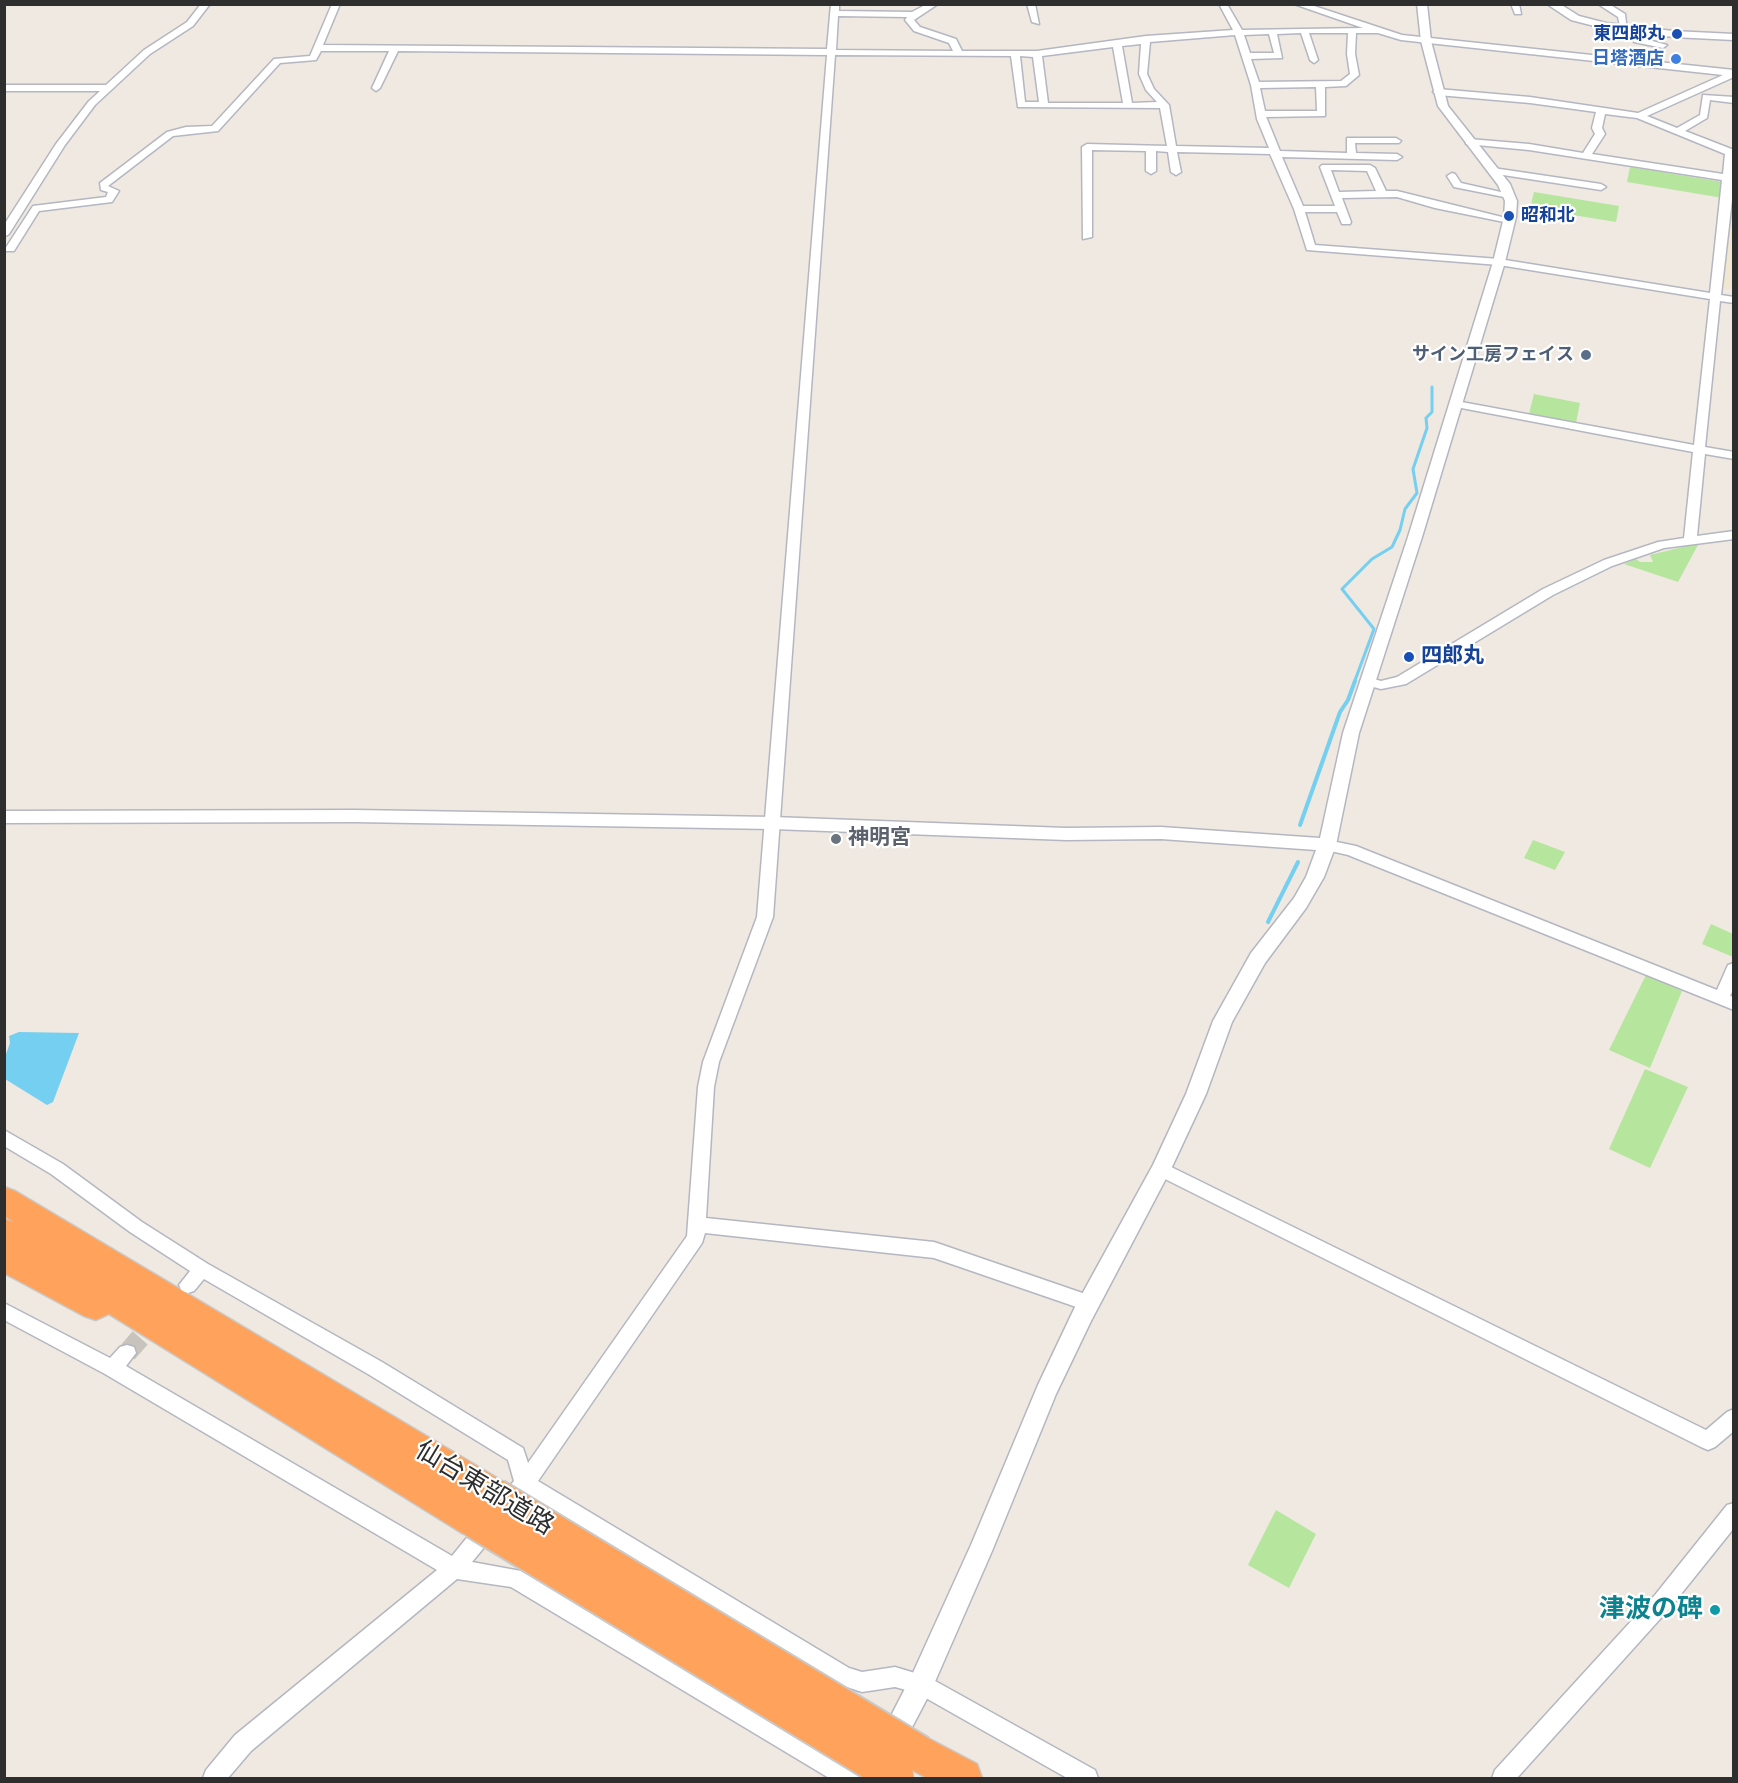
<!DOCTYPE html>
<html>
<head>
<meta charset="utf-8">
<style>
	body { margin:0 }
	#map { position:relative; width:1738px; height:1783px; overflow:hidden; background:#efe9e1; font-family:"DejaVu Sans",sans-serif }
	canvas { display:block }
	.frame { position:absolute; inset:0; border:6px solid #2e2e2e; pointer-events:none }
</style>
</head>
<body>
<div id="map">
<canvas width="1738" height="1783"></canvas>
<div class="frame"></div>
</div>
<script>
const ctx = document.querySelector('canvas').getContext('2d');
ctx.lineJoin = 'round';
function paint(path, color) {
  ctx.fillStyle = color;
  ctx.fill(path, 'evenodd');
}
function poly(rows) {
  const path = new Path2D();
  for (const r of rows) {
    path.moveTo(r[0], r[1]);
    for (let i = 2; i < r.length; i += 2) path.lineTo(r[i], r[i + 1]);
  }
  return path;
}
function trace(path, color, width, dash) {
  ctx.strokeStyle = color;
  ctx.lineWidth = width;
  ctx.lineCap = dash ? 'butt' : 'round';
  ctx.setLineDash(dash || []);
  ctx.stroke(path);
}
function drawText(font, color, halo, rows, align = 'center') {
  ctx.font = font + ' "DejaVu Sans","Noto Sans JP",sans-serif';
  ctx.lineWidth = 4.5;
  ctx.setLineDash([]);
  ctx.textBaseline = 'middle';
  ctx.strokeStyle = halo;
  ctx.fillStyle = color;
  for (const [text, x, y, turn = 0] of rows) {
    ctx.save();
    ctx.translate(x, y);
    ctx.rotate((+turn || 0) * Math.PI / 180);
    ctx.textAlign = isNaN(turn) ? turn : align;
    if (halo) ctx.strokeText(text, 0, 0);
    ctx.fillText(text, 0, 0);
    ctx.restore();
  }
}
paint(poly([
	[1733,184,1733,289,1723,288]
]), '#f0e6d1');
paint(poly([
	[1630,167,1723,182,1723,198,1627,182],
	[1534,192,1619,206,1616,222,1530,208],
	[1534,394,1580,403,1576,423,1529,414],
	[1699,543,1678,582,1624,564,1636,559,1640,562,1653,562,1650,555],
	[1533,840,1565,852,1555,870,1524,858],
	[1711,924,1733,934,1733,957,1702,944],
	[1646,975,1682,991,1650,1068,1609,1050],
	[1645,1069,1688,1087,1650,1168,1609,1149],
	[1276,1510,1316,1534,1289,1588,1248,1565]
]), '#b6e59e');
paint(poly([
	[19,1032,79,1033,53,1102,47,1105,5,1079,5,1057,10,1043,9,1036]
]), '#75cff0');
trace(poly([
	[1354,683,1374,629,1342,589,1372,559,1392,547,1400,530,1405,509,1417,493,1413,469,1427,428,1426,418,1432,412,1432,387]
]), '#75cff0', 3);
trace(poly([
	[1300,825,1340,712,1348,700,1355,681],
	[1268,922,1298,862]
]), '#75cff0', 4);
trace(poly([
	[127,1353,155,1321]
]), '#c8c4bd', 20, [20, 10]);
const minor = poly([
	[201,4,210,4,193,26,150,54,95,105,65,145,9,234,4,237,4,225,56,144,89,101,100,91,4,91,4,85,106,85,144,50,187,22,201,4],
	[332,4,340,4,323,45,827,49,831,4,839,4,839,11,912,12,927,4,938,4,914,20,920,27,956,39,962,51,1037,51,1146,36,1233,30,1219,4,1227,4,1242,30,1363,28,1294,4,1308,4,1402,35,1734,70,1734,77,1647,116,1677,128,1700,115,1703,95,1734,97,1734,103,1710,100,1707,118,1685,131,1734,150,1734,182,1721,295,1734,297,1734,303,1720,301,1705,447,1734,452,1734,459,1705,454,1697,536,1734,531,1734,539,1664,548,1612,566,1553,595,1406,684,1381,689,1362,684,1360,681,1367,677,1381,681,1397,677,1543,589,1604,560,1658,542,1684,538,1693,452,1456,407,1450,404,1456,401,1694,445,1710,299,1499,265,1307,250,1294,209,1270,154,1177,152,1181,172,1176,175,1171,172,1168,152,1156,151,1156,171,1151,174,1146,171,1146,151,1092,150,1092,237,1083,239,1082,147,1087,144,1167,146,1160,108,1018,107,1011,56,835,55,773,917,719,1062,714,1087,706,1218,934,1242,1094,1297,1097,1303,1094,1309,1088,1311,934,1258,705,1233,702,1243,538,1481,849,1668,862,1672,895,1667,928,1677,1095,1770,1098,1778,1067,1778,917,1693,895,1687,862,1692,838,1684,717,1613,526,1495,513,1512,506,1514,499,1512,496,1505,499,1498,514,1481,508,1460,368,1374,204,1279,194,1291,188,1293,182,1291,179,1285,190,1271,130,1232,51,1174,4,1146,4,1130,63,1164,142,1222,208,1264,382,1362,523,1448,528,1463,687,1236,698,1087,703,1062,757,917,827,55,398,51,380,88,376,91,372,88,389,51,321,51,316,60,280,63,218,131,173,136,108,186,119,191,112,202,39,211,14,251,6,251,5,249,33,206,106,197,108,192,101,190,100,183,167,132,186,127,212,126,274,59,310,56,332,4],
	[838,16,907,17,905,20,914,31,949,43,953,51,836,50,838,16],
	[1301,33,1310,60,1314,63,1318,60,1309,33,1348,33,1347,54,1350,74,1341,81,1259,82,1251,59,1282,58,1277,34,1301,33],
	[1356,33,1378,33,1401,40,1723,75,1638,113,1530,97,1438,89,1433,92,1438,95,1530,103,1596,112,1592,128,1595,134,1583,153,1529,144,1469,139,1466,140,1466,144,1529,150,1722,180,1710,293,1499,259,1315,245,1305,212,1337,212,1342,224,1350,224,1351,222,1342,198,1397,197,1435,208,1509,223,1514,220,1397,191,1386,191,1375,168,1370,165,1322,165,1320,167,1335,206,1303,206,1282,157,1397,160,1402,157,1397,154,1356,153,1355,143,1399,143,1401,141,1396,138,1347,138,1347,153,1280,151,1267,119,1266,117,1325,116,1325,87,1346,86,1359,75,1355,54,1356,33],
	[1269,34,1274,53,1250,53,1244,35,1269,34],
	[1235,35,1251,85,1257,119,1269,148,1176,146,1169,105,1154,89,1147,74,1150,42,1235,35],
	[1141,44,1139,74,1146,90,1157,102,1132,103,1122,46,1141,44],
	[1113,47,1123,103,1048,103,1042,56,1113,47],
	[1020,56,1033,57,1039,102,1025,102,1020,56],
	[1316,87,1317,111,1265,111,1260,88,1316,87],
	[1605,114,1637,118,1725,154,1723,174,1592,154,1605,134,1602,128,1605,114],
	[1331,170,1367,171,1376,191,1339,192,1331,170],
	[1027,4,1035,4,1039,24,1032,22,1027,4],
	[1511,4,1519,4,1521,14,1515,14,1511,4],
	[1598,4,1609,4,1625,14,1627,31,1621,31,1618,17,1598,4],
	[1638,27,1642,30,1641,38,1667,45,1663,48,1634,42,1634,30,1638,27],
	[1493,168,1601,184,1606,187,1601,190,1490,173,1490,169,1493,168],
	[1452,173,1455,174,1461,183,1514,195,1509,198,1454,187,1447,176,1452,173],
	[1327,840,1356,846,1717,990,1728,965,1734,963,1734,988,1730,996,1734,997,1734,1010,1348,855,1322,849,1320,845,1322,841,1327,840],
	[1161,1162,1706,1430,1727,1412,1734,1409,1734,1431,1715,1447,1708,1450,1701,1447,1155,1174,1152,1169,1155,1164,1161,1162],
	[4,1303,110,1358,120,1347,127,1345,134,1347,136,1353,126,1366,452,1556,482,1519,489,1516,496,1519,499,1526,496,1533,472,1562,521,1571,857,1770,860,1778,829,1778,511,1587,457,1579,251,1751,228,1778,203,1778,206,1770,235,1735,437,1570,105,1374,4,1320,4,1303],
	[1734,1503,1734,1528,1669,1609,1517,1778,1492,1778,1495,1770,1655,1595,1727,1505,1734,1503]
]);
const tertiary = poly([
	[1417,4,1427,4,1431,41,1448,106,1510,184,1517,201,1516,217,1505,262,1422,537,1359,733,1336,845,1324,877,1306,908,1265,963,1232,1022,1206,1094,1171,1169,1091,1321,1056,1394,992,1551,930,1693,899,1752,890,1756,881,1752,877,1743,912,1675,971,1545,1038,1385,1075,1307,1153,1165,1186,1094,1213,1021,1251,953,1294,898,1306,877,1316,850,1161,839,1066,840,773,829,355,822,4,823,4,811,355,810,773,817,1066,828,1161,827,1320,838,1343,733,1408,537,1493,262,1504,217,1505,201,1498,185,1438,106,1421,41,1417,4],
	[1547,4,1560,4,1579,16,1606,23,1673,31,1734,34,1734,40,1673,37,1606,29,1571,20,1547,4]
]);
const motorway = poly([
	[4,1187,15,1191,507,1484,513,1496,507,1508,495,1513,488,1510,493,1521,488,1533,475,1538,462,1533,109,1314,96,1320,84,1316,4,1273,4,1219,14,1222,4,1216,4,1187],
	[920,1734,977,1764,982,1778,927,1778,906,1767,901,1753,906,1739,920,1734]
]);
trace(minor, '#b4b7c1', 3);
trace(tertiary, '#b4b7c1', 3);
trace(motorway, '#c9c9c9', 3);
paint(minor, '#fff');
paint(tertiary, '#fff');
paint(motorway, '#ffa35c');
const motorwayBridge = poly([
	[495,1496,920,1753],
	[475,1521,897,1778]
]);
trace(motorwayBridge, '#c9c9c9', 38, []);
trace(motorwayBridge, '#ffa35c', 34);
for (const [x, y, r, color] of [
	[1677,34,6,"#1a4fb4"],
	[1676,59,6,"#3f7fe0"],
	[1509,216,6,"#1a4fb4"],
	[1586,355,6,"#5c6f8a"],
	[1409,657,6,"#1a4fb4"],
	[836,839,6,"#6b7280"],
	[1715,1610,6,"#0f9aa8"]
]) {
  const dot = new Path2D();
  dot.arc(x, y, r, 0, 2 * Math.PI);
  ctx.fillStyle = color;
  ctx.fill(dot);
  trace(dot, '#fff', 2);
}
drawText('bold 18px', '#164399', '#fff', [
	["東四郎丸",1665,34],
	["昭和北",1521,216,"left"]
], 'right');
drawText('bold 18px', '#366cbe', '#fff', [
	["日塔酒店",1664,59]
], 'right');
drawText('bold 18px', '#4e5e75', '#fff', [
	["サイン工房フェイス",1574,355]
], 'right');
drawText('bold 21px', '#164399', '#fff', [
	["四郎丸",1421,657]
], 'left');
drawText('bold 21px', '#5b616d', '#fff', [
	["神明宮",848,839]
], 'left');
drawText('26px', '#2e2e2e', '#fff', [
	["仙台東部道路",484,1489,31]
]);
drawText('bold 26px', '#0d838f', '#fff', [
	["津波の碑",1703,1610]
], 'right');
</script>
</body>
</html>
